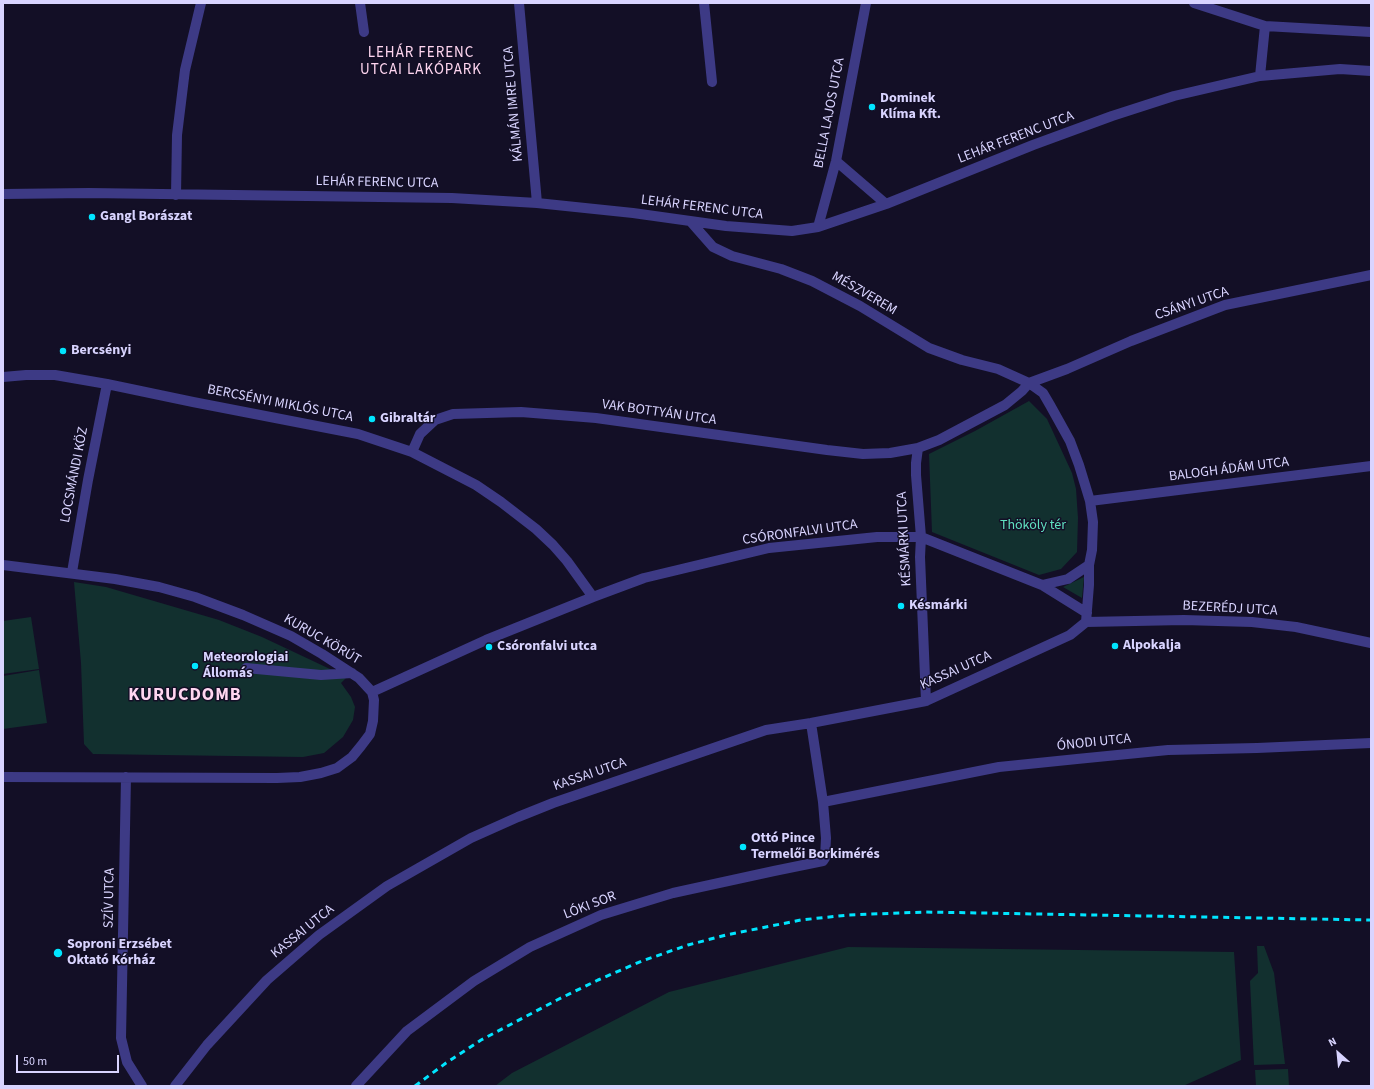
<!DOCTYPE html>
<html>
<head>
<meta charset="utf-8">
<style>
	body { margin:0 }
	#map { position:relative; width:1374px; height:1089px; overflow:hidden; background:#130f26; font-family:"Source Sans 3",sans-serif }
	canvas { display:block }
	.frame { position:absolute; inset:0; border:4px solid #d9d4ff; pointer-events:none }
	.north { position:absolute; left:1318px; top:1033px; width:40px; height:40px; -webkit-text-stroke:3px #130f26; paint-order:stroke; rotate:333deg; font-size:11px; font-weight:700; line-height:16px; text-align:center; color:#d9d4ff }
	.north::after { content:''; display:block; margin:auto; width:14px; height:18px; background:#d9d4ff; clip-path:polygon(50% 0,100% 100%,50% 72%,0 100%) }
	.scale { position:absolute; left:16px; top:1055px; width:103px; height:18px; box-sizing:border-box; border:2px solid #d9d4ff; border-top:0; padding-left:5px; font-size:12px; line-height:14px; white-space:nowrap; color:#d9d4ff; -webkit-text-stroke:3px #130f26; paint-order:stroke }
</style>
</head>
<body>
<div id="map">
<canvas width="1374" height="1089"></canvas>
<div class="frame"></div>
<div class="north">N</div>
<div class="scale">50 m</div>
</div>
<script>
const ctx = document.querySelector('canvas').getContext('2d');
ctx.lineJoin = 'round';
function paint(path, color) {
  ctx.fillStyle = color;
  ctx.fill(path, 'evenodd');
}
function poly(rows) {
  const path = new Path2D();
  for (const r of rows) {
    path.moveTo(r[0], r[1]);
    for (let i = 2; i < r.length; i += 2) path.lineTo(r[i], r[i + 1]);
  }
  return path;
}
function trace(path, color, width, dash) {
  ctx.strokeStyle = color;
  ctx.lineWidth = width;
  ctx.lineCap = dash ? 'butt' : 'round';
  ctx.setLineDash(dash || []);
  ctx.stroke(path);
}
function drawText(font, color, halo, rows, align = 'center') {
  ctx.font = font + ' "Source Sans 3",sans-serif';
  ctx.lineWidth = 3;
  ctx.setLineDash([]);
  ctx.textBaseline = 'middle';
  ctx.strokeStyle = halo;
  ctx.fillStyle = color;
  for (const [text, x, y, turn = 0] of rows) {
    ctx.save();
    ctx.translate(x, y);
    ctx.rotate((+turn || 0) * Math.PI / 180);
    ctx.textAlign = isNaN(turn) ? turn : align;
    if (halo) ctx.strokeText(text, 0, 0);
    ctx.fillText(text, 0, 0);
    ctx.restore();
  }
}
paint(poly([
	[1029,401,1047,419,1072,473,1076,489,1078,518,1077,552,1061,569,1039,575,932,532,929,454,975,431],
	[1084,577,1082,598,1063,587],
	[74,582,106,587,219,620,262,637,347,677,341,683,351,697,355,707,353,720,343,737,324,753,303,757,93,754,84,744,81,663],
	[31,617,39,669,3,674,3,621],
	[39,670,47,723,3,729,3,676],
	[1257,946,1264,946,1274,973,1285,1064,1254,1065,1250,981,1258,973],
	[848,947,1234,952,1241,1060,1183,1086,495,1086,512,1073,669,992],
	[1288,1069,1289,1086,1256,1086,1255,1070]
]), '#12302f');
trace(poly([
	[360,3,364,32],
	[519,3,537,203],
	[704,3,712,82],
	[1194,3,1265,26,1371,32],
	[1260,76,1265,26],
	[836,161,886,204],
	[3,194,89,193,452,198,537,203,633,213,726,226,792,231,818,227,886,204,1033,145,1112,116,1174,96,1260,76,1340,69,1371,71],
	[176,195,177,135,185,70,201,3],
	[691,222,713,247,732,256,781,269,812,281,860,306,929,348,962,360,998,369,1029,383,1067,369,1131,341,1225,305,1371,275],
	[818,227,836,161,866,3],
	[3,377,26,375,55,375,107,384,193,402,358,434,412,452,476,485,501,502,536,529,553,545,567,561,593,597],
	[918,448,916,463,916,475,921,537,920,557,926,701],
	[1090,501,1371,466],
	[3,565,115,579,159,587,195,597,243,615,291,636,322,654,359,678,372,692,374,700,373,721,370,734,361,746,352,757,337,768,321,773,300,777,277,778,3,777],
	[72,572,88,480,107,384],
	[1042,585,1087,613],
	[1086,622,1184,620,1252,622,1296,627,1371,643],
	[1086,622,1089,585,1089,565],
	[246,668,321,675,352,673],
	[372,692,486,640,593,597,644,578,769,548,877,537,921,537,1042,585,1068,579,1089,565,1092,550,1093,522,1090,501,1079,465,1070,441,1050,405,1043,393,1029,383,1022,391,1005,405,939,440,918,448,890,453,863,454,827,450,596,418,521,412,453,414,435,420,420,434,412,452],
	[126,777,121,1038,127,1062,142,1086],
	[823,802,999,767,1077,759,1168,750,1257,748,1371,743],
	[175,1086,207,1045,267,980,319,935,387,886,471,838,518,817,553,803,766,730,811,723,926,701,1070,635,1086,622],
	[356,1086,407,1031,474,981,530,947,601,915,673,893,774,871,823,861,825,858,826,838,823,802,811,723]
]), '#3d3a85', 10);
trace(poly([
	[415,1086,446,1063,481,1040,557,1000,598,980,642,961,688,945,726,935,801,920,848,915,925,912,1371,920]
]), '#00e5ff', 3, [6, 5]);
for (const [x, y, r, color] of [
	[872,107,4,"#00e5ff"],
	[92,217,4,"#00e5ff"],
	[63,351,4,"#00e5ff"],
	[372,419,4,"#00e5ff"],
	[901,606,4,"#00e5ff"],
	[1115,646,4,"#00e5ff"],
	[489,647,4,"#00e5ff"],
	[195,666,4,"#00e5ff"],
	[743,847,4,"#00e5ff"],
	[58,953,5,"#00e5ff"]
]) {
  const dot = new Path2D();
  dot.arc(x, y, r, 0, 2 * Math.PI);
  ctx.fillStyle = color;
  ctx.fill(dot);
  trace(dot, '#130f26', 1.5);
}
drawText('bold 14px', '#d9d4ff', '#130f26', [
	["Dominek",880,99],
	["Klíma Kft.",880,115],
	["Gangl Borászat",100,217],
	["Bercsényi",71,351],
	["Gibraltár",380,419],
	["Késmárki",909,606],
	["Alpokalja",1123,646],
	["Csóronfalvi utca",497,647],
	["Meteorologiai",203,658],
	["Állomás",203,674],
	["Ottó Pince",751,839],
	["Termelői Borkimérés",751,855],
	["Soproni Erzsébet",67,945],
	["Oktató Kórház",67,961]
], 'left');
drawText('14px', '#d9d4ff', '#130f26', [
	["KÁLMÁN IMRE UTCA",514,104,-95],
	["BELLA LAJOS UTCA",830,113,-79],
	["LEHÁR FERENC UTCA",1016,138,-21],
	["LEHÁR FERENC UTCA",377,183,1],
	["LEHÁR FERENC UTCA",702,208,7],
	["MÉSZVEREM",864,294,30],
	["CSÁNYI UTCA",1192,304,-19],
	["BERCSÉNYI MIKLÓS UTCA",280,404,11],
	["VAK BOTTYÁN UTCA",659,413,8],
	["BALOGH ÁDÁM UTCA",1229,470,-7],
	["LOCSMÁNDI KÖZ",75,475,-79],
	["CSÓRONFALVI UTCA",800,533,-8],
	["KÉSMÁRKI UTCA",905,539,-93],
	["BEZERÉDJ UTCA",1230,609,3],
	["KURUC KÖRÚT",322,640,30],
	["KASSAI UTCA",956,671,-24],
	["ÓNODI UTCA",1094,743,-6],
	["KASSAI UTCA",590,775,-19],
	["SZÍV UTCA",110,898,-89],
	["LÓKI SOR",590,906,-21],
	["KASSAI UTCA",303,932,-39]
]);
drawText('14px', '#5fe0c0', '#130f26', [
	["Thököly tér",1033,526]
]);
ctx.letterSpacing = '1px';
drawText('15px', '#ffd6f0', '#130f26', [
	["LEHÁR FERENC",421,54],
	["UTCAI LAKÓPARK",421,71]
]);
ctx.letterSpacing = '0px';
ctx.letterSpacing = '1px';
drawText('bold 18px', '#ffd6f0', '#130f26', [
	["KURUCDOMB",185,696]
]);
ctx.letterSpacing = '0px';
</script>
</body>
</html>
